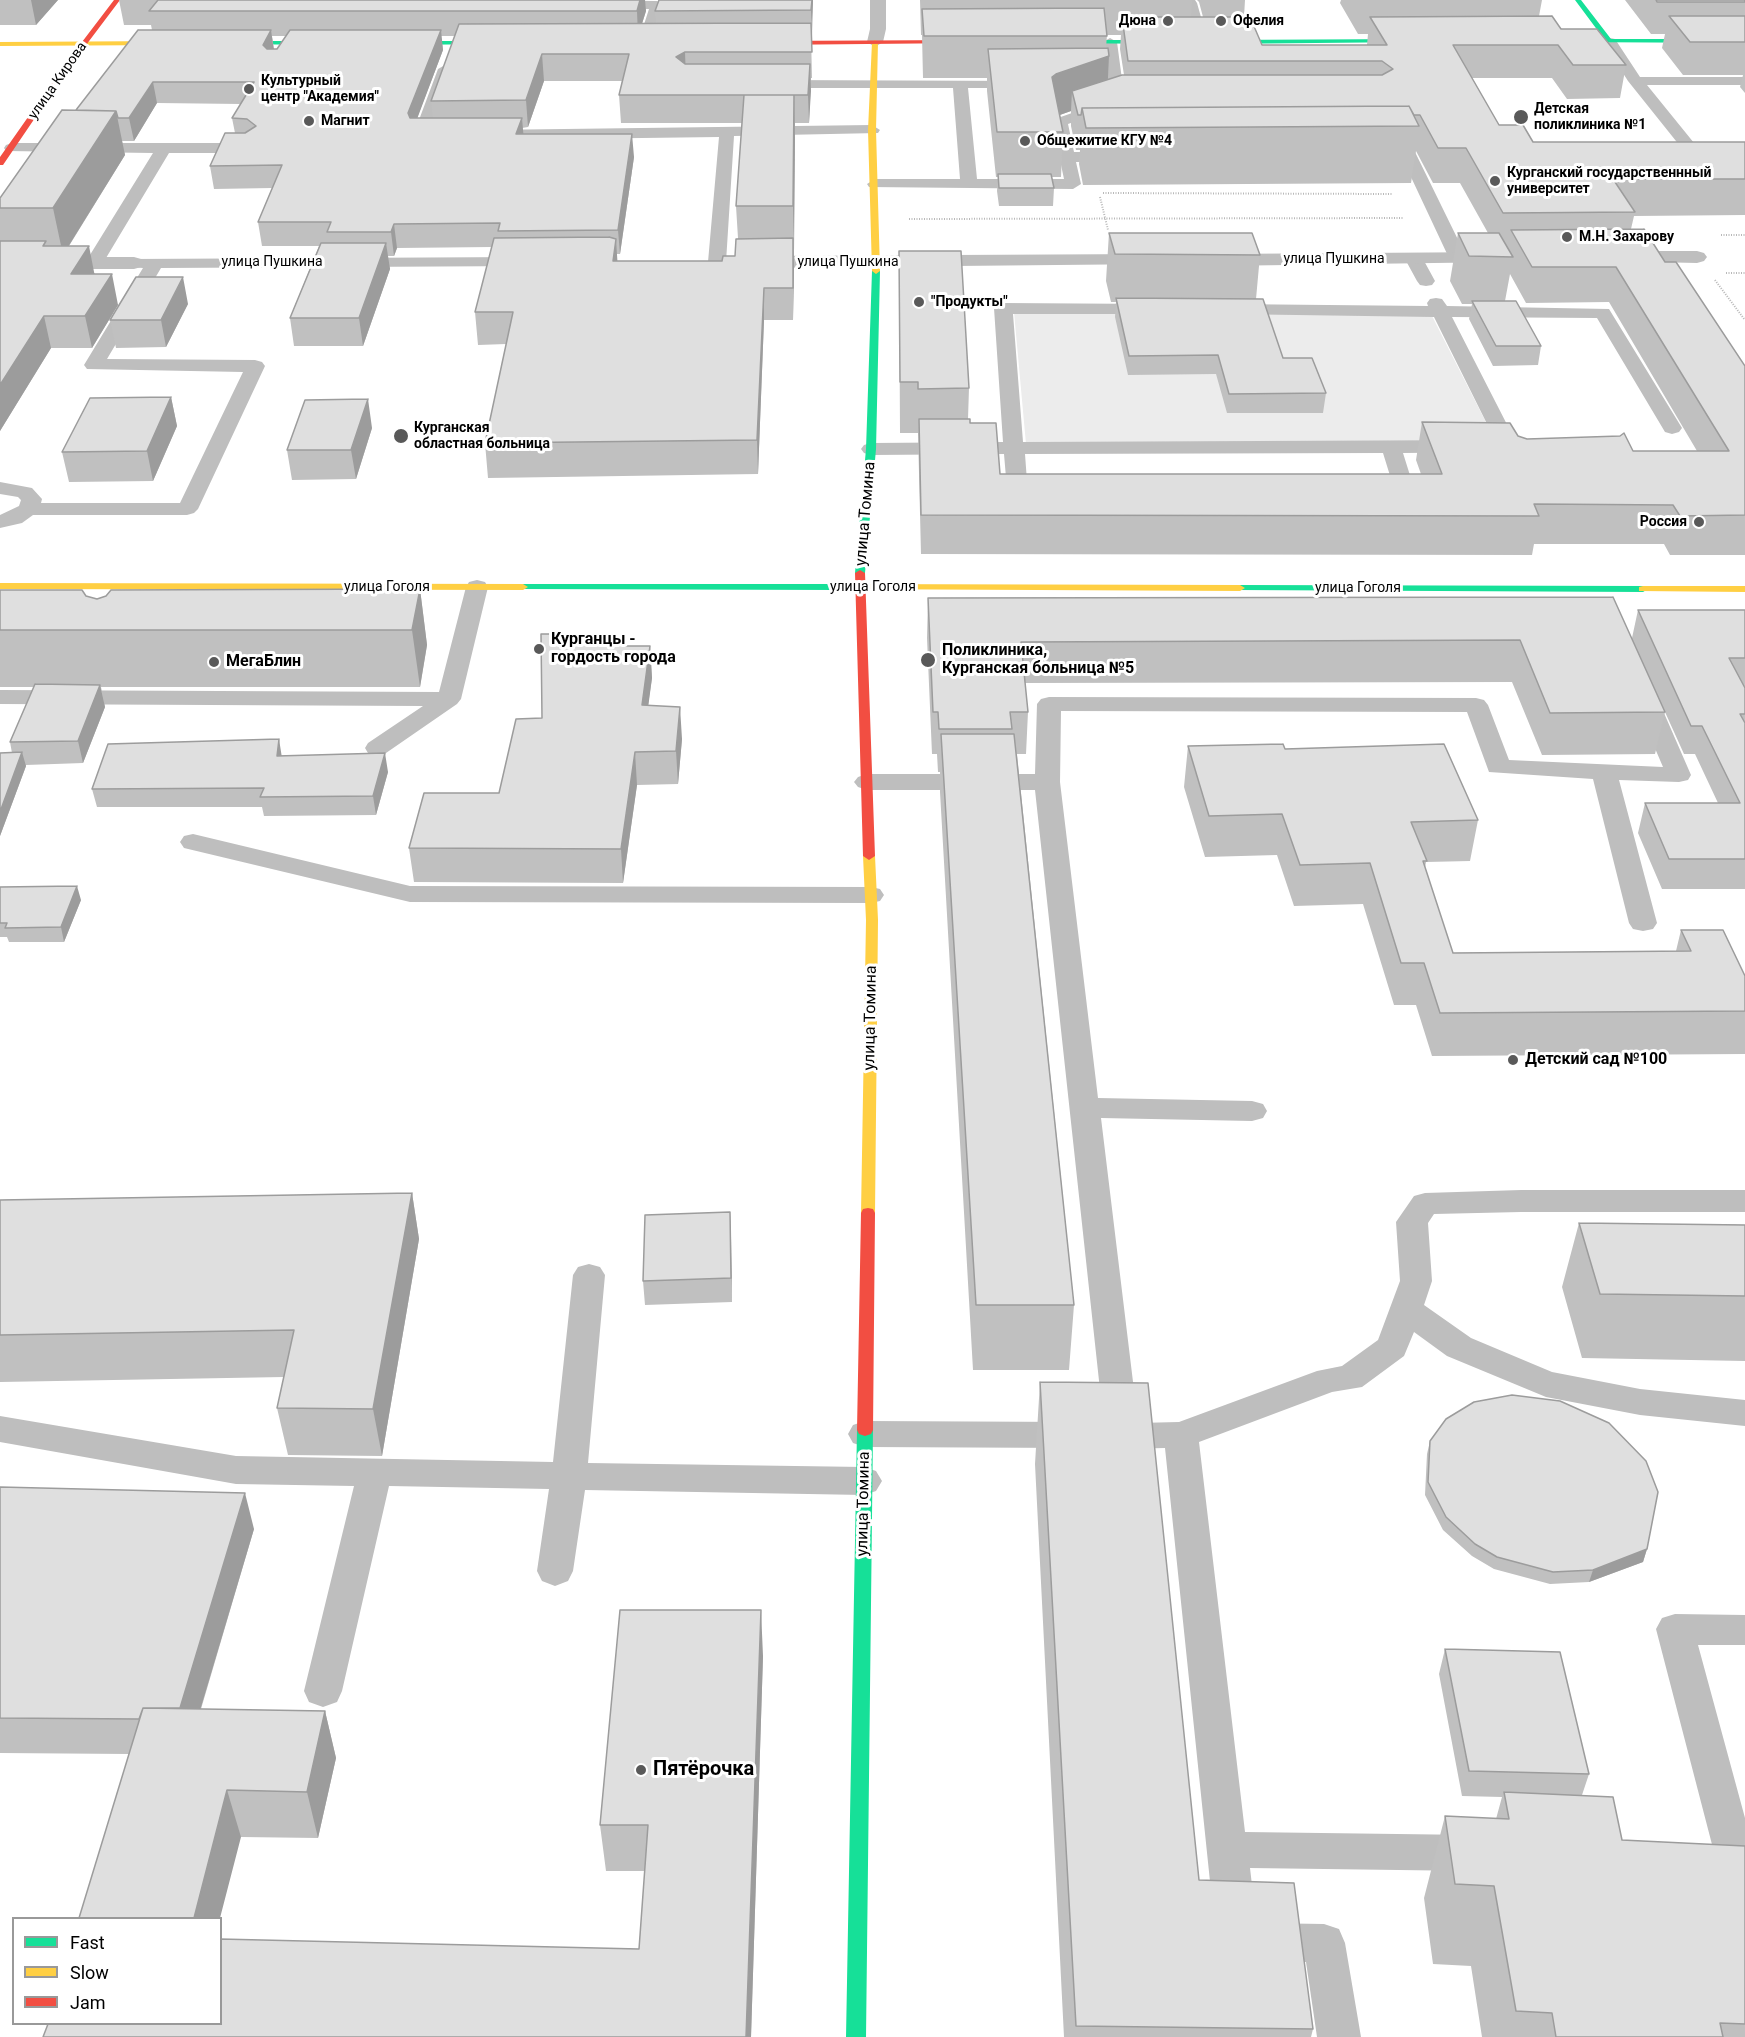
<!DOCTYPE html>
<html>
<head>
<meta charset="utf-8">
<style>
	body { margin:0 }
	#map { position:relative; width:1745px; height:2037px; overflow:hidden; background:#fff; font-family:Roboto,sans-serif }
	canvas { display:block }
	.legend { position:absolute; left:12px; top:1917px; width:210px; height:108px; box-sizing:border-box; background:#fff; border:2px solid #999; margin:0; padding:8px 10px; list-style:none; font-size:18px; color:#000 }
	.legend li { display:flex; align-items:center; gap:12px; height:30px }
	.legend b { width:30px; border:2px solid #999 }
</style>
</head>
<body>
<div id="map">
<canvas width="1745" height="2037"></canvas>
<ul class="legend">
<li><b style="height:8px;background:#16e098"></b>Fast</li>
<li><b style="height:8px;background:#ffcf43"></b>Slow</li>
<li><b style="height:8px;background:#f24e42"></b>Jam</li>
</ul>
</div>
<script>
const ctx = document.querySelector('canvas').getContext('2d');
ctx.lineJoin = 'round';
function paint(path, color) {
  ctx.fillStyle = color;
  ctx.fill(path, 'evenodd');
}
function poly(rows) {
  const path = new Path2D();
  for (const r of rows) {
    path.moveTo(r[0], r[1]);
    for (let i = 2; i < r.length; i += 2) path.lineTo(r[i], r[i + 1]);
  }
  return path;
}
function trace(path, color, width, dash) {
  ctx.strokeStyle = color;
  ctx.lineWidth = width;
  ctx.lineCap = dash ? 'butt' : 'round';
  ctx.setLineDash(dash || []);
  ctx.stroke(path);
}
function drawText(font, color, halo, rows, align = 'center') {
  ctx.font = font + ' Roboto,sans-serif';
  ctx.lineWidth = 6;
  ctx.setLineDash([]);
  ctx.textBaseline = 'middle';
  ctx.strokeStyle = halo;
  ctx.fillStyle = color;
  for (const [text, x, y, turn = 0] of rows) {
    ctx.save();
    ctx.translate(x, y);
    ctx.rotate((+turn || 0) * Math.PI / 180);
    ctx.textAlign = isNaN(turn) ? turn : align;
    if (halo) ctx.strokeText(text, 0, 0);
    ctx.fillText(text, 0, 0);
    ctx.restore();
  }
}
paint(poly([
	[1014,312,1431,314,1496,442,1026,444]
]), '#ececec');
trace(poly([
	[1103,193,1392,194],
	[1100,197,1108,230],
	[909,219,1403,218],
	[1721,235,1745,235],
	[1726,273,1745,273],
	[1715,280,1745,320]
]), '#b9b9b9', 2, [1, 1.5]);
paint(poly([
	[568,0,657,1,664,5,652,43,645,47,638,43,649,9,574,8,569,7,568,0],
	[1185,0,1195,0,1197,3,1208,42,1206,45,1196,45,1194,42,1183,3,1185,0],
	[1110,38,1117,42,1125,102,1122,105,1068,124,1074,152,1117,152,1125,157,1117,162,1076,162,1081,184,1073,189,869,187,867,184,875,179,960,179,953,88,772,88,765,84,772,80,1031,81,1033,84,1026,88,968,88,977,179,1064,179,1052,122,1055,119,1109,100,1103,42,1110,38],
	[1610,38,1615,39,1640,77,1745,77,1745,85,1647,85,1707,159,1745,163,1745,173,1696,166,1628,81,1603,42,1610,38],
	[445,65,452,69,431,131,441,130,449,135,441,140,415,139,413,136,438,69,445,65],
	[872,125,880,130,878,133,734,136,726,262,723,266,717,267,711,266,708,262,719,137,487,140,479,135,487,130,872,125],
	[12,143,249,143,257,148,249,153,169,153,103,263,100,267,94,268,88,267,85,263,153,153,6,151,4,148,6,145,12,143],
	[1382,150,1415,152,1467,258,1464,262,1458,263,1452,262,1449,258,1403,160,1376,158,1374,155,1382,150],
	[1414,254,1420,255,1423,259,1435,281,1432,285,1426,286,1420,285,1417,281,1405,259,1408,255,1414,254],
	[525,257,531,258,534,262,531,266,161,268,107,359,255,360,262,362,265,366,198,509,194,513,187,515,33,515,22,523,0,528,0,515,19,506,21,500,18,497,0,494,0,482,32,488,42,499,41,503,180,503,243,372,87,369,84,365,143,268,130,267,127,263,130,259,525,257],
	[1436,298,1442,299,1447,306,1609,309,1682,428,1679,432,1672,434,1665,432,1597,318,1452,317,1518,446,1515,450,1508,452,1403,453,1418,501,1415,505,1408,507,1390,505,1387,501,1390,497,1396,495,1383,453,1025,454,1028,495,1037,497,1040,501,1037,505,1018,507,1011,505,1008,501,1004,454,871,455,864,453,861,449,864,445,871,443,1003,442,994,308,997,304,1003,303,1154,304,1160,305,1163,309,1160,313,1154,314,1013,314,1023,442,1495,440,1434,317,1227,314,1221,313,1218,309,1221,305,1227,304,1428,306,1427,303,1430,299,1436,298],
	[477,580,485,582,488,587,461,699,457,704,386,753,377,755,368,753,365,748,368,743,423,706,0,704,0,690,439,692,466,587,469,582,477,580],
	[1645,690,1653,692,1657,697,1691,775,1688,780,1679,782,1619,780,1657,923,1653,929,1643,931,1633,929,1629,923,1593,779,1489,772,1467,712,1061,711,1060,782,1098,1098,1252,1101,1263,1104,1267,1111,1263,1118,1252,1121,1101,1118,1138,1423,1179,1422,1317,1371,1342,1366,1378,1340,1400,1281,1396,1222,1414,1196,1425,1193,1521,1190,1745,1190,1745,1212,1521,1212,1434,1214,1428,1223,1432,1281,1424,1305,1471,1338,1552,1372,1640,1389,1745,1400,1745,1426,1640,1415,1546,1397,1447,1356,1414,1332,1404,1356,1362,1387,1332,1392,1199,1442,1245,1832,1473,1835,1487,1840,1493,1853,1487,1866,1473,1871,1250,1868,1256,1920,1253,1926,1262,1923,1324,1924,1339,1929,1345,1943,1361,2037,1317,2037,1306,1962,1262,1961,1247,1956,1241,1942,1244,1936,1235,1939,1220,1934,1214,1920,1165,1448,1122,1449,1110,1445,1105,1436,1035,790,867,790,858,787,854,782,858,777,867,774,1035,774,1037,704,1041,699,1049,697,1476,698,1484,700,1488,705,1509,760,1663,767,1633,697,1637,692,1645,690],
	[193,834,410,886,871,887,880,889,884,895,880,901,871,903,410,902,184,848,180,842,184,836,193,834],
	[589,1264,600,1267,605,1275,588,1463,864,1467,876,1471,882,1481,876,1491,864,1495,585,1490,573,1571,568,1581,555,1586,542,1581,537,1571,549,1489,389,1486,342,1691,337,1702,323,1707,309,1702,304,1691,354,1486,236,1484,0,1442,0,1416,236,1456,553,1462,573,1275,578,1267,589,1264],
	[865,1421,1075,1422,1087,1426,1092,1435,1087,1444,1075,1448,865,1447,853,1443,848,1434,853,1425,865,1421],
	[1675,1614,1745,1615,1745,1645,1698,1645,1745,1818,1745,1871,1735,1874,1721,1869,1715,1856,1656,1629,1662,1618,1675,1614]
]), '#bebebe');
paint(poly([
	[870,0,886,0,886,29,883,42,875,47,867,42,870,29,870,0],
	[1617,251,1697,251,1704,253,1707,257,1704,261,1697,263,1610,261,1607,257,1610,253,1617,251],
	[1500,252,1507,254,1510,258,1507,262,1215,266,1208,264,1205,260,1208,256,1215,254,1500,252],
	[1152,254,1159,256,1162,260,1159,264,750,268,743,266,740,262,743,258,750,256,1152,254],
	[0,257,134,257,141,259,144,263,141,267,134,269,0,269,0,257]
]), '#bebebe');
paint(poly([
	[1575,0,1581,0,1611,39,1745,39,1745,43,1562,42,1564,39,1604,39,1575,0],
	[1413,39,1415,42,1216,44,1213,42,1216,40,1413,39],
	[1063,40,1164,40,1167,42,1164,44,1061,43,1063,40],
	[229,41,327,41,330,43,327,45,227,44,229,41],
	[498,41,500,44,397,45,394,43,397,41,498,41],
	[876,268,880,271,876,449,865,573,860,576,855,573,866,449,872,271,876,268],
	[523,584,838,584,843,587,838,590,519,589,519,585,523,584],
	[1240,585,1643,586,1648,589,1643,592,1236,590,1235,588,1240,585],
	[865,1424,871,1426,873,1430,866,2037,846,2037,857,1430,859,1426,865,1424]
]), '#16e098');
paint(poly([
	[875,40,878,42,876,130,880,271,876,274,872,271,868,130,872,42,875,40],
	[0,42,171,41,174,43,171,45,0,46,0,42],
	[0,583,523,584,528,587,523,590,0,589,0,583],
	[838,584,1240,585,1245,588,1240,591,834,589,834,585,838,584],
	[1643,586,1745,586,1745,592,1639,591,1639,587,1643,586],
	[869,852,875,856,878,920,875,1213,873,1217,868,1218,863,1217,861,1213,866,920,863,856,869,852]
]), '#ffcf43');
paint(poly([
	[114,0,120,0,71,65,3,165,0,165,0,157,66,63,114,0],
	[966,40,968,43,766,45,763,43,766,41,966,40],
	[860,570,865,573,875,856,869,860,863,856,855,573,860,570],
	[868,1208,873,1209,875,1213,873,1430,871,1434,865,1436,859,1434,857,1430,861,1213,863,1209,868,1208]
]), '#f24e42');
paint(poly([
	[0,0,58,0,36,25,0,25],
	[119,0,645,0,646,11,642,24,656,24,655,11,813,0,811,35,812,78,811,78,809,123,795,123,793,320,764,320,758,474,488,478,485,443,506,344,478,345,475,312,492,247,397,248,394,256,388,256,390,269,363,346,294,346,290,318,319,246,262,246,258,222,272,188,214,189,210,166,235,133,232,118,241,104,157,103,134,141,122,141,125,155,69,246,95,274,118,305,92,348,51,348,0,431,0,198,76,110,152,30,151,25,124,25],
	[272,36,286,36,277,49,274,49],
	[441,36,455,36,431,101,433,118,417,118,443,50],
	[544,81,622,81,619,95,621,123,742,123,736,206,738,238,735,256,722,261,617,261,617,254,620,254,634,157,523,134,522,128,528,127],
	[920,0,1192,0,1191,17,1203,17,1199,2,1197,0,1245,0,1244,17,1262,45,1367,45,1368,34,1358,34,1340,3,1341,0,1542,0,1539,16,1626,65,1620,98,1567,99,1552,78,1472,78,1499,125,1533,142,1745,142,1745,215,1634,216,1631,229,1665,262,1745,366,1745,555,1670,555,1664,544,1534,544,1532,555,921,554,918,433,900,433,899,251,969,388,968,419,1000,474,1421,474,1416,460,1422,422,1518,436,1527,439,1633,451,1697,451,1609,302,1526,303,1510,274,1505,301,1541,346,1538,365,1493,366,1469,319,1472,304,1462,304,1450,281,1458,233,1488,233,1460,183,1433,183,1416,151,1411,183,1083,185,1079,164,1080,150,1076,150,1071,126,1071,111,1060,115,1063,132,1061,177,1052,177,1054,188,1053,206,999,206,997,191,998,177,996,177,987,91,987,78,923,78,922,35,921,35],
	[1107,35,1121,35,1120,49,1124,75,1108,80,1109,56,1106,48],
	[1625,0,1745,0,1745,93,1740,87,1743,75,1683,75,1662,48,1665,34,1651,34],
	[1109,233,1260,255,1256,299,1283,358,1326,393,1323,413,1227,413,1216,374,1128,375,1115,317,1116,302,1111,302,1106,281],
	[188,304,166,347,116,348,110,320],
	[171,397,177,426,153,481,69,482,62,452],
	[372,428,356,479,292,480,287,450],
	[420,589,427,645,420,687,101,687,105,707,83,763,26,765,26,766,0,836,0,753,12,753,10,742,34,687,0,687,0,590,86,596,97,599],
	[928,598,1632,638,1638,610,1745,610,1745,686,1744,686,1745,688,1745,889,1662,889,1638,833,1645,803,1718,803,1695,754,1684,754,1665,712,1655,754,1542,755,1512,682,1025,683,1028,712,1026,754,1017,754,1074,1305,1069,1370,973,1370,940,792,940,772,938,772,937,754,932,754,927,638],
	[591,646,650,646,652,678,648,705,682,739,678,784,637,785,623,883,414,882,409,848,499,793,542,718],
	[1188,746,1285,749,1478,820,1470,861,1426,862,1425,868,1453,953,1676,951,1681,930,1745,976,1745,1054,1432,1056,1416,1005,1394,1005,1363,904,1294,906,1277,855,1205,857,1184,787],
	[282,756,388,772,376,815,264,816,262,807,97,807,92,789],
	[0,887,81,900,64,942,9,942,7,937,0,937],
	[412,1193,419,1239,382,1456,288,1455,277,1408,284,1377,0,1382,0,1200],
	[730,1212,732,1302,645,1305,643,1281],
	[1579,1223,1745,1225,1745,1361,1582,1358,1562,1287],
	[1040,1382,1199,1880,1313,2029,1311,2037,1064,2037,1035,1464],
	[1430,1441,1647,1549,1643,1562,1589,1582,1550,1584,1494,1569,1472,1556,1443,1530,1425,1495,1427,1454],
	[0,1487,254,1529,201,1709,325,1711,336,1758,318,1838,241,1837,129,1754,0,1753],
	[1445,1649,1589,1774,1582,1795,1622,1840,1745,1846,1745,2037,1482,2037,1471,1966,1433,1964,1424,1898,1445,1816,1496,1819,1502,1797,1462,1796,1439,1674],
	[763,1656,751,2037,639,1949,645,1871,606,1871,600,1825]
]), '#c0c0c0');
paint(poly([
	[31,0,58,0,36,25],
	[640,0,645,0,646,11,638,36,637,11],
	[812,0,813,0,812,35,811,10],
	[271,30,274,51,266,66,263,45],
	[441,30,443,50,411,135,408,113],
	[685,52,686,79,676,57],
	[542,54,544,81,528,127,526,100],
	[1109,56,1107,98,1072,91,1071,111,1054,117,1052,77,1056,74],
	[810,64,811,91,809,123,808,95],
	[153,82,157,103,134,141,129,118],
	[794,95,795,138,794,253,793,206],
	[116,111,125,155,63,255,53,208],
	[522,118,524,141,516,134],
	[632,134,634,157,620,254,618,230],
	[394,224,397,248,394,256,391,232],
	[793,238,794,269,793,320],
	[616,239,618,270,613,261],
	[386,243,390,269,363,346,359,318],
	[89,246,95,277,71,274],
	[112,274,118,305,92,348,85,316],
	[183,277,188,304,166,347,161,320],
	[764,288,764,320,758,474,757,440],
	[44,316,51,348,0,431,0,385],
	[171,397,177,426,153,481,147,451],
	[368,399,372,428,356,479,351,450],
	[420,589,427,645,420,687,412,630],
	[590,634,593,666,588,646],
	[650,646,652,678,644,738,642,705],
	[100,685,105,707,83,763,78,741],
	[680,707,682,739,678,784,676,751],
	[279,739,282,758,277,756],
	[22,752,26,766,0,836,0,812],
	[635,752,637,785,623,883,621,849],
	[385,753,388,772,376,815,373,796],
	[77,886,81,900,64,942,61,927],
	[412,1193,419,1239,382,1456,373,1409],
	[730,1212,731,1236,732,1302,731,1278],
	[245,1493,254,1529,187,1754,176,1719],
	[1647,1549,1643,1562,1589,1582,1593,1570],
	[761,1610,763,1656,751,2037,746,2037],
	[325,1711,336,1758,318,1838,307,1792],
	[227,1790,241,1837,220,1918,194,1918]
]), '#9c9c9c');
const building = poly([
	[158,0,640,0,637,11,149,11,158,0],
	[659,0,812,0,811,10,655,11,659,0],
	[1656,0,1745,0,1745,2,1657,2,1656,0],
	[1104,8,1107,36,924,36,922,9,1104,8],
	[1552,16,1561,29,1597,29,1626,65,1573,65,1558,45,1453,45,1499,125,1523,125,1533,142,1745,142,1745,179,1613,179,1635,212,1503,213,1466,148,1438,148,1420,115,1414,115,1409,106,1082,108,1081,115,1078,115,1072,91,1122,75,1382,75,1393,69,1382,61,1128,61,1122,17,1250,17,1262,45,1387,45,1370,17,1552,16],
	[1669,16,1745,16,1745,42,1690,42,1669,16],
	[811,23,812,52,685,52,676,57,685,64,810,64,808,95,619,95,629,54,542,54,526,100,431,101,459,24,811,23],
	[138,30,271,30,263,45,267,49,277,49,290,30,441,30,408,113,410,118,522,118,516,134,632,134,618,230,498,231,500,223,394,224,391,232,327,232,331,222,258,222,282,165,210,166,225,133,245,133,256,126,247,119,232,118,254,82,153,82,129,118,118,118,116,111,76,110,138,30],
	[1108,48,1109,56,1056,74,1052,77,1063,132,997,132,988,49,1108,48],
	[744,95,794,95,793,206,736,206,744,95],
	[1409,106,1419,126,1086,128,1082,108,1409,106],
	[62,110,116,111,53,208,0,208,0,198,62,110],
	[998,174,1051,174,1054,188,999,188,998,174],
	[1644,229,1665,262,1676,262,1745,366,1745,515,1680,516,1673,505,1534,504,1539,516,921,515,919,419,970,419,970,423,996,423,1000,474,1442,474,1422,422,1510,423,1518,436,1527,439,1620,436,1624,433,1633,451,1729,451,1616,267,1532,267,1511,230,1644,229],
	[1109,233,1252,233,1260,255,1115,254,1109,233],
	[1458,233,1499,233,1513,257,1469,256,1458,233],
	[609,237,616,239,613,261,722,261,723,256,735,256,736,239,793,238,793,288,764,288,757,440,485,443,513,312,475,312,494,238,609,237],
	[0,241,46,241,43,246,89,246,71,274,112,274,85,316,44,316,0,385,0,241],
	[321,243,386,243,359,318,290,318,321,243],
	[899,251,961,251,969,388,918,389,918,382,900,382,899,251],
	[136,277,183,277,161,320,110,320,136,277],
	[1116,298,1263,299,1283,358,1312,358,1326,393,1229,394,1218,355,1129,356,1116,298],
	[1472,301,1516,301,1541,346,1496,346,1472,301],
	[171,397,147,451,62,452,90,398,171,397],
	[368,399,351,450,287,450,305,400,368,399],
	[420,589,412,630,0,630,0,590,82,590,86,596,97,599,106,596,111,590,420,589],
	[1613,597,1665,712,1550,713,1520,640,1021,642,1028,712,1010,712,1012,729,939,729,938,712,933,712,928,598,1613,597],
	[1638,610,1745,610,1745,658,1729,658,1745,688,1745,714,1740,714,1745,723,1745,859,1669,859,1645,803,1740,803,1702,726,1691,726,1638,610],
	[541,634,590,634,588,646,650,646,642,705,680,707,676,751,635,752,621,849,409,848,424,793,499,793,516,719,542,718,541,634],
	[35,684,100,685,78,741,10,742,35,684],
	[941,734,1014,734,1074,1305,976,1305,941,734],
	[279,739,277,756,385,753,373,796,260,797,264,788,92,789,108,744,279,739],
	[1283,744,1285,749,1444,744,1478,820,1411,822,1427,861,1423,861,1453,953,1691,951,1681,930,1723,930,1745,976,1745,1011,1440,1013,1424,963,1401,963,1370,863,1300,865,1282,814,1209,816,1188,746,1283,744],
	[22,752,0,812,0,753,22,752],
	[77,886,61,927,5,928,7,923,0,923,0,887,77,886],
	[412,1193,373,1409,277,1408,294,1330,0,1335,0,1200,412,1193],
	[730,1212,731,1278,643,1281,645,1215,730,1212],
	[1579,1223,1745,1225,1745,1296,1600,1294,1579,1223],
	[1040,1382,1148,1383,1199,1880,1294,1883,1313,2029,1076,2026,1040,1382],
	[1512,1395,1560,1401,1609,1423,1646,1461,1658,1492,1647,1549,1593,1570,1553,1572,1497,1557,1475,1544,1446,1517,1428,1482,1430,1441,1446,1419,1474,1402,1512,1395],
	[0,1487,245,1493,180,1708,143,1708,139,1719,0,1718,0,1487],
	[620,1610,761,1610,746,2037,43,2037,48,2024,220,2024,220,1939,639,1949,648,1825,600,1825,620,1610],
	[1445,1649,1560,1652,1589,1774,1469,1771,1445,1649],
	[143,1708,325,1711,307,1792,227,1790,194,1918,79,1918,143,1708],
	[1504,1792,1613,1797,1622,1840,1745,1846,1745,2024,1720,2023,1723,2037,1556,2037,1552,2013,1516,2011,1494,1886,1455,1884,1445,1816,1509,1819,1504,1792]
]);
paint(building, '#dfdfdf');
trace(building, '#9c9c9c', 1.5);
for (const [x, y, r, color] of [
	[1168,21,6,"#595959"],
	[1221,21,6,"#595959"],
	[249,89,6,"#595959"],
	[1521,117,8,"#595959"],
	[309,121,6,"#595959"],
	[1025,141,6,"#595959"],
	[1495,181,6,"#595959"],
	[1567,237,6,"#595959"],
	[919,302,6,"#595959"],
	[401,436,8,"#595959"],
	[1699,522,6,"#595959"],
	[539,649,6,"#595959"],
	[928,660,8,"#595959"],
	[214,662,6,"#595959"],
	[1513,1060,6,"#595959"],
	[641,1770,6,"#595959"]
]) {
  const dot = new Path2D();
  dot.arc(x, y, r, 0, 2 * Math.PI);
  ctx.fillStyle = color;
  ctx.fill(dot);
  trace(dot, '#fff', 2);
}
drawText('bold 14px', '#000', '#fff', [
	["Дюна",1156,21,"right"],
	["Офелия",1233,21],
	["Культурный",261,81],
	["центр \"Академия\"",261,97],
	["Детская",1534,109],
	["поликлиника №1",1534,125],
	["Магнит",321,121],
	["Общежитие КГУ №4",1037,141],
	["Курганский государственнный",1507,173],
	["университет",1507,189],
	["М.Н. Захарову",1579,237],
	["\"Продукты\"",931,302],
	["Курганская",414,428],
	["областная больница",414,444],
	["Россия",1687,522,"right"]
], 'left');
drawText('14px', '#000', '#fff', [
	["улица Кирова",58,81,-55],
	["улица Пушкина",1334,259],
	["улица Пушкина",272,262],
	["улица Пушкина",848,262],
	["улица Гоголя",387,587],
	["улица Гоголя",873,587],
	["улица Гоголя",1358,588]
]);
drawText('16px', '#000', '#fff', [
	["улица Томина",866,514,-85],
	["улица Томина",871,1018,-89],
	["улица Томина",864,1504,-89]
]);
drawText('bold 16px', '#000', '#fff', [
	["Курганцы -",551,640],
	["гордость города",551,658],
	["Поликлиника,",942,651],
	["Курганская больница №5",942,669],
	["МегаБлин",226,662],
	["Детский сад №100",1525,1060]
], 'left');
drawText('bold 20px', '#000', '#fff', [
	["Пятёрочка",653,1770]
], 'left');
</script>
</body>
</html>
